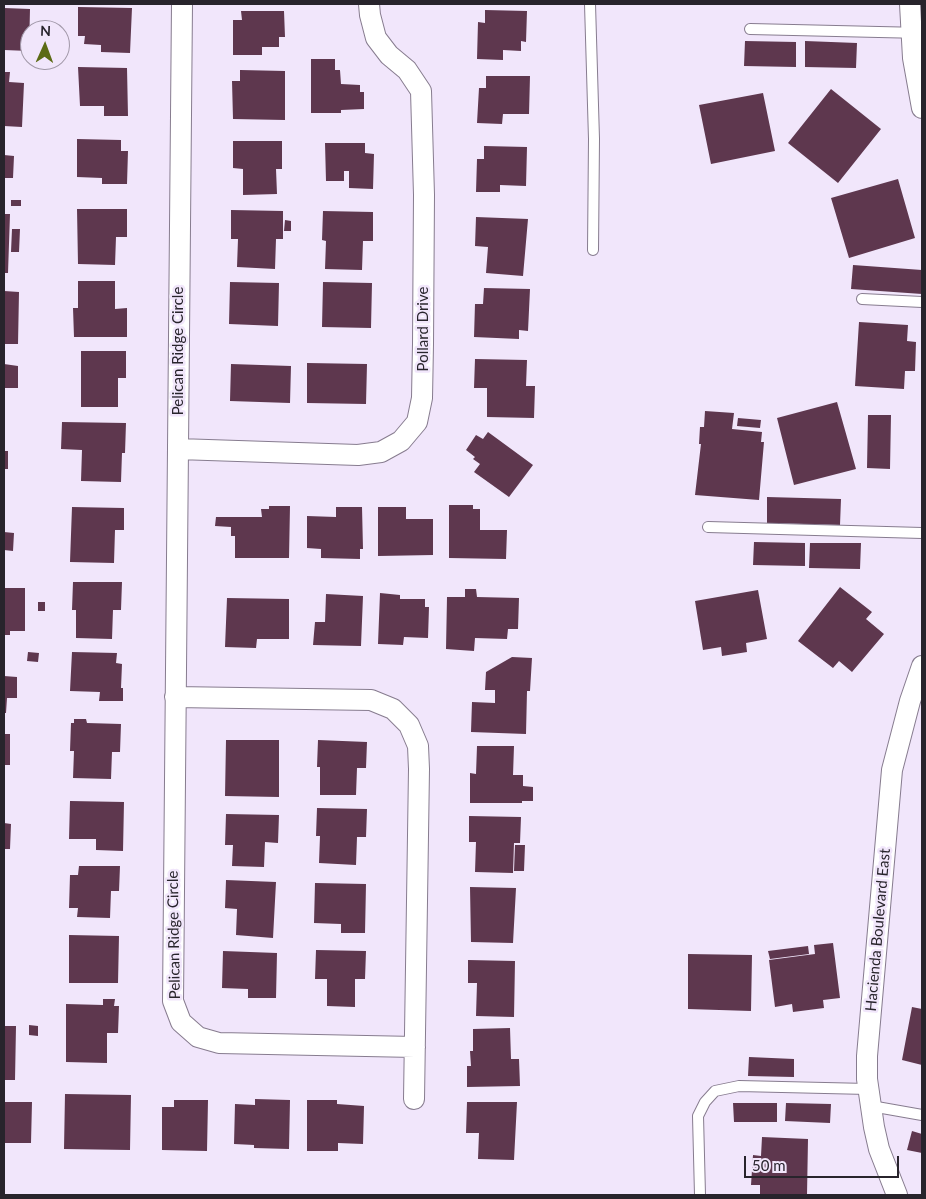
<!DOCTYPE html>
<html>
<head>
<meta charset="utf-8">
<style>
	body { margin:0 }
	#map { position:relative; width:926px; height:1199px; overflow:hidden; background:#f1e6fb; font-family:Lato,sans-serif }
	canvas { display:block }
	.frame { position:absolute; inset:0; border:5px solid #28242c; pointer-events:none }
	.north { position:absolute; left:20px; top:20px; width:50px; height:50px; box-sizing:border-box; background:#f1e6fb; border:1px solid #a198a8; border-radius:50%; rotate:2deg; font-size:14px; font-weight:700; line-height:20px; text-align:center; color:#28242c }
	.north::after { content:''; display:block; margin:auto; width:18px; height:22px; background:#5c6b15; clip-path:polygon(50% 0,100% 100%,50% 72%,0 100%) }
	.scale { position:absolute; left:744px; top:1156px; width:155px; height:22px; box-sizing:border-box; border:2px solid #28242c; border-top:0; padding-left:6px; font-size:15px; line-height:18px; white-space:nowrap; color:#28242c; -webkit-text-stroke:4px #f1e6fb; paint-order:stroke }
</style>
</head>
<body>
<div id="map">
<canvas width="926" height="1199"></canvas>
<div class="frame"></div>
<div class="north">N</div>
<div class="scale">50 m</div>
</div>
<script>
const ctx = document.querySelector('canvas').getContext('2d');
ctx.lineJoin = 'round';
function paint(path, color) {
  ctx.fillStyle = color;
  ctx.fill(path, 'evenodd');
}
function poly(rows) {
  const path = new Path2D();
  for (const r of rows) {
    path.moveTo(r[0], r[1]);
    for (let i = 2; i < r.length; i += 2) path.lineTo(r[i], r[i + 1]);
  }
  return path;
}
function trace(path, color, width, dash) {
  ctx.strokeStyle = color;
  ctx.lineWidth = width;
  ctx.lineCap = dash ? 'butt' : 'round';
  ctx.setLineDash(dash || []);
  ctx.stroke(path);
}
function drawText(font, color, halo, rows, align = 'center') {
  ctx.font = font + ' Lato,sans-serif';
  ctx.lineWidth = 5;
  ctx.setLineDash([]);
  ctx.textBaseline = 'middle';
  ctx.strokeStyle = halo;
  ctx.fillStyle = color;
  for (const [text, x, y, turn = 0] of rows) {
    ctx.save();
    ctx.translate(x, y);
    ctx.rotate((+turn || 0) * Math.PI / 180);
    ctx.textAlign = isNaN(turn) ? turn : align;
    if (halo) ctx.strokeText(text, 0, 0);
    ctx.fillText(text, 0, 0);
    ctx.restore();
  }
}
paint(poly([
	[78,7,132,8,130,53,101,52,101,45,84,44,85,36,78,36],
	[4,8,30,9,29,51,4,50],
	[485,10,527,11,526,42,521,41,521,51,503,50,503,60,477,59,478,22,485,23],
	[241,11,284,11,285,37,279,37,279,47,262,47,262,55,233,55,233,20,242,20],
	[745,41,796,42,796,67,744,66],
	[805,41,857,43,856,68,805,67],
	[311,59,335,59,335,70,340,70,341,84,360,85,360,92,364,92,364,109,341,110,341,113,311,113],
	[78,67,127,68,128,116,104,116,104,106,80,106],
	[240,70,285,71,285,120,233,119,232,81,240,81],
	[4,72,10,72,9,82,24,83,22,127,4,126],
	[486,76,530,76,529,114,503,114,502,124,477,123,479,88,486,88],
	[831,89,881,129,838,183,788,143],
	[763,93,775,151,711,164,699,105],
	[77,139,121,140,121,151,128,151,127,184,102,184,102,178,77,177],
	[233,141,282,141,282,169,276,169,277,194,243,195,243,169,233,168],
	[325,143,365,143,365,153,374,154,373,189,349,188,349,171,344,171,344,181,326,181],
	[484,146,527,147,526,186,500,185,500,192,476,192,477,159,484,159],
	[4,155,14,156,13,178,4,178],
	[898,179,915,238,849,258,831,198],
	[11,200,21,200,21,206,11,206],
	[77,209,127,209,127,237,116,237,115,265,78,264],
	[231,210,283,211,283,239,276,239,275,269,237,267,238,239,231,239],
	[323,211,373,212,373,241,363,241,362,270,325,269,326,241,322,240],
	[4,214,10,214,8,273,4,273],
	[476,217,528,219,523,276,486,273,488,247,475,246],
	[285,220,291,221,291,231,284,231],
	[12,229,20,229,19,252,11,252],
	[853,265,922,270,922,294,851,289],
	[78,281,115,281,115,309,127,308,127,337,74,337,73,308,78,308],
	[230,282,279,283,278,326,229,324],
	[323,282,372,283,371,328,322,327],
	[484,288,530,289,528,331,519,330,519,339,474,337,475,304,483,304],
	[4,291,19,292,18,344,4,344],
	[859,322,908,325,907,341,916,342,915,371,905,371,904,389,855,386],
	[81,351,126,351,126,378,118,378,118,407,81,407],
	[475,359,527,360,526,386,535,386,534,418,487,417,487,388,474,388],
	[307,363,367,364,366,404,307,403],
	[4,364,18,366,18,388,4,388],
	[231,364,291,366,290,403,230,401],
	[837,402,856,469,794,485,777,418],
	[705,411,734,413,732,429,762,432,761,442,764,442,759,500,695,495,701,444,699,444,700,427,704,427],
	[868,415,891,415,890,469,867,468],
	[738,418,761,420,760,428,737,426],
	[62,422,126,423,125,453,122,453,121,482,81,481,82,450,61,449],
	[488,432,533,465,509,497,474,472,480,464,473,459,475,457,466,450,476,435,483,439],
	[4,451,8,451,8,469,4,469],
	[767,497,841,499,840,525,767,523],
	[449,505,473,505,473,509,480,509,480,530,507,530,506,559,449,558],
	[269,506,290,506,289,558,235,558,235,536,231,536,231,527,215,526,216,517,262,517,261,509,269,509],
	[72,507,124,508,124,530,115,530,114,563,70,562],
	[336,507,362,507,363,549,360,549,360,559,321,558,321,549,307,548,307,516,336,517],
	[378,507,406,507,406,519,433,519,433,555,378,556],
	[4,532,14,533,13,551,4,550],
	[754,542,805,543,805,566,753,565],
	[810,543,861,543,860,569,809,568],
	[73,582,122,582,121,610,113,610,112,639,76,638,76,610,72,610],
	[840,587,872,612,866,619,884,634,852,672,839,661,833,668,798,641],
	[4,588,25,588,25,631,10,631,10,635,4,635],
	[465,589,476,589,477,597,519,598,518,629,508,629,507,639,475,638,474,651,446,649,447,597,465,597],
	[758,590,767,639,746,643,747,652,722,656,721,647,703,650,695,601],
	[380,593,400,595,400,599,425,599,425,607,429,607,428,638,404,637,403,645,378,644],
	[326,594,363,596,361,646,313,645,315,622,325,622],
	[227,598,289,599,289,639,257,639,256,648,225,647],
	[38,602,45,602,45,611,38,611],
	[28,652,39,653,38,662,27,661],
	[72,652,117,653,116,663,122,664,121,688,123,688,123,701,99,701,100,692,70,691],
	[512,657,532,658,530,691,527,691,526,734,471,732,472,702,495,703,495,690,485,690,486,672],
	[4,676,17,677,17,698,7,698,6,713,4,713],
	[74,719,86,719,87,723,121,724,120,752,112,752,111,779,73,778,74,751,70,751,71,723,74,723],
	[4,734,10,734,10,765,4,765],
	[226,740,279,740,279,797,225,796],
	[318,740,367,742,366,768,357,768,356,795,320,795,320,767,317,767],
	[477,746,514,746,513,775,523,775,523,786,533,787,533,801,522,801,522,803,470,803,470,773,476,774],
	[70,801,124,802,123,851,96,850,96,839,69,839],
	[317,808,367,809,366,837,357,837,356,865,319,863,320,836,316,836],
	[226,814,279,815,278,843,265,842,264,867,232,866,233,845,225,845],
	[469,816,521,817,520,843,514,843,513,873,475,872,476,842,469,842],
	[4,823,11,824,10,849,4,849],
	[515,845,525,845,524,871,514,871],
	[79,866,120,866,119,891,111,891,110,918,77,917,78,908,69,908,70,875,78,875],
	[226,880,276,882,273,938,236,935,237,909,225,908],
	[315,883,366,884,365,933,341,933,341,924,314,923],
	[470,887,516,888,513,943,471,942],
	[69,935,119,936,118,983,69,983],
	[833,943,840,998,823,1000,824,1008,793,1012,792,1004,775,1007,769,960,815,954,814,945],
	[808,946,809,954,770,959,768,951],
	[316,950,366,951,365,979,355,979,355,1007,327,1006,327,979,315,979],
	[223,951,277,953,276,998,248,998,248,989,222,988],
	[688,954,752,955,751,1011,688,1009],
	[468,960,515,961,514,1017,476,1016,477,983,468,983],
	[103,999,115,999,114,1006,119,1006,118,1033,107,1033,107,1063,66,1062,66,1004,103,1005],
	[912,1007,922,1009,922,1065,902,1060],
	[29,1025,38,1026,38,1036,29,1035],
	[4,1026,16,1026,15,1080,4,1080],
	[510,1028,511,1059,519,1059,520,1086,467,1087,467,1066,471,1066,470,1051,473,1051,473,1029],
	[749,1057,794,1059,794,1077,748,1076],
	[65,1094,131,1095,130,1150,64,1149],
	[255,1099,290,1100,289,1149,254,1148,254,1145,234,1144,235,1104,255,1105],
	[174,1100,208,1100,207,1151,162,1150,162,1107,174,1107],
	[307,1100,337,1100,337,1104,364,1106,363,1144,338,1143,338,1151,307,1151],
	[4,1102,32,1102,31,1143,4,1143],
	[467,1102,517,1102,514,1160,478,1159,479,1133,466,1133],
	[733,1103,777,1103,777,1122,734,1122],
	[786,1103,831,1104,830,1123,785,1121],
	[912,1131,922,1134,922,1153,907,1150],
	[762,1137,808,1139,807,1195,760,1195,760,1185,751,1185,753,1155,761,1156]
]), '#5e374e');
const service = poly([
	[590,4,594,139,593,250],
	[750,29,922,33],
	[862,299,922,302],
	[708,527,922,533],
	[871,1106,922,1115],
	[700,1195,698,1116,705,1102,715,1091,739,1086,868,1089]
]);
const minor = poly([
	[182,4,173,1001,181,1022,198,1037,219,1043,415,1047],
	[910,4,913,58,922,108],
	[178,449,358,455,381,452,401,441,417,422,422,398,423,344,424,195,421,91,407,70,389,55,376,38,370,15,369,4],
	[175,697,371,700,393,709,409,725,418,746,419,769,414,1099],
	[897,1195,879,1149,874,1127,867,1079,867,1056,892,770,910,701,922,666]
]);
trace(service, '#877c8f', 12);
trace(minor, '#877c8f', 22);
trace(service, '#fff', 10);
trace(minor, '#fff', 20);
drawText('15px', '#28242c', '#f1e6fb', [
	["Pollard Drive",423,329,-90],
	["Pelican Ridge Circle",178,351,-90],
	["Hacienda Boulevard East",878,930,-85],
	["Pelican Ridge Circle",174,935,-91]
]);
</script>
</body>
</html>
